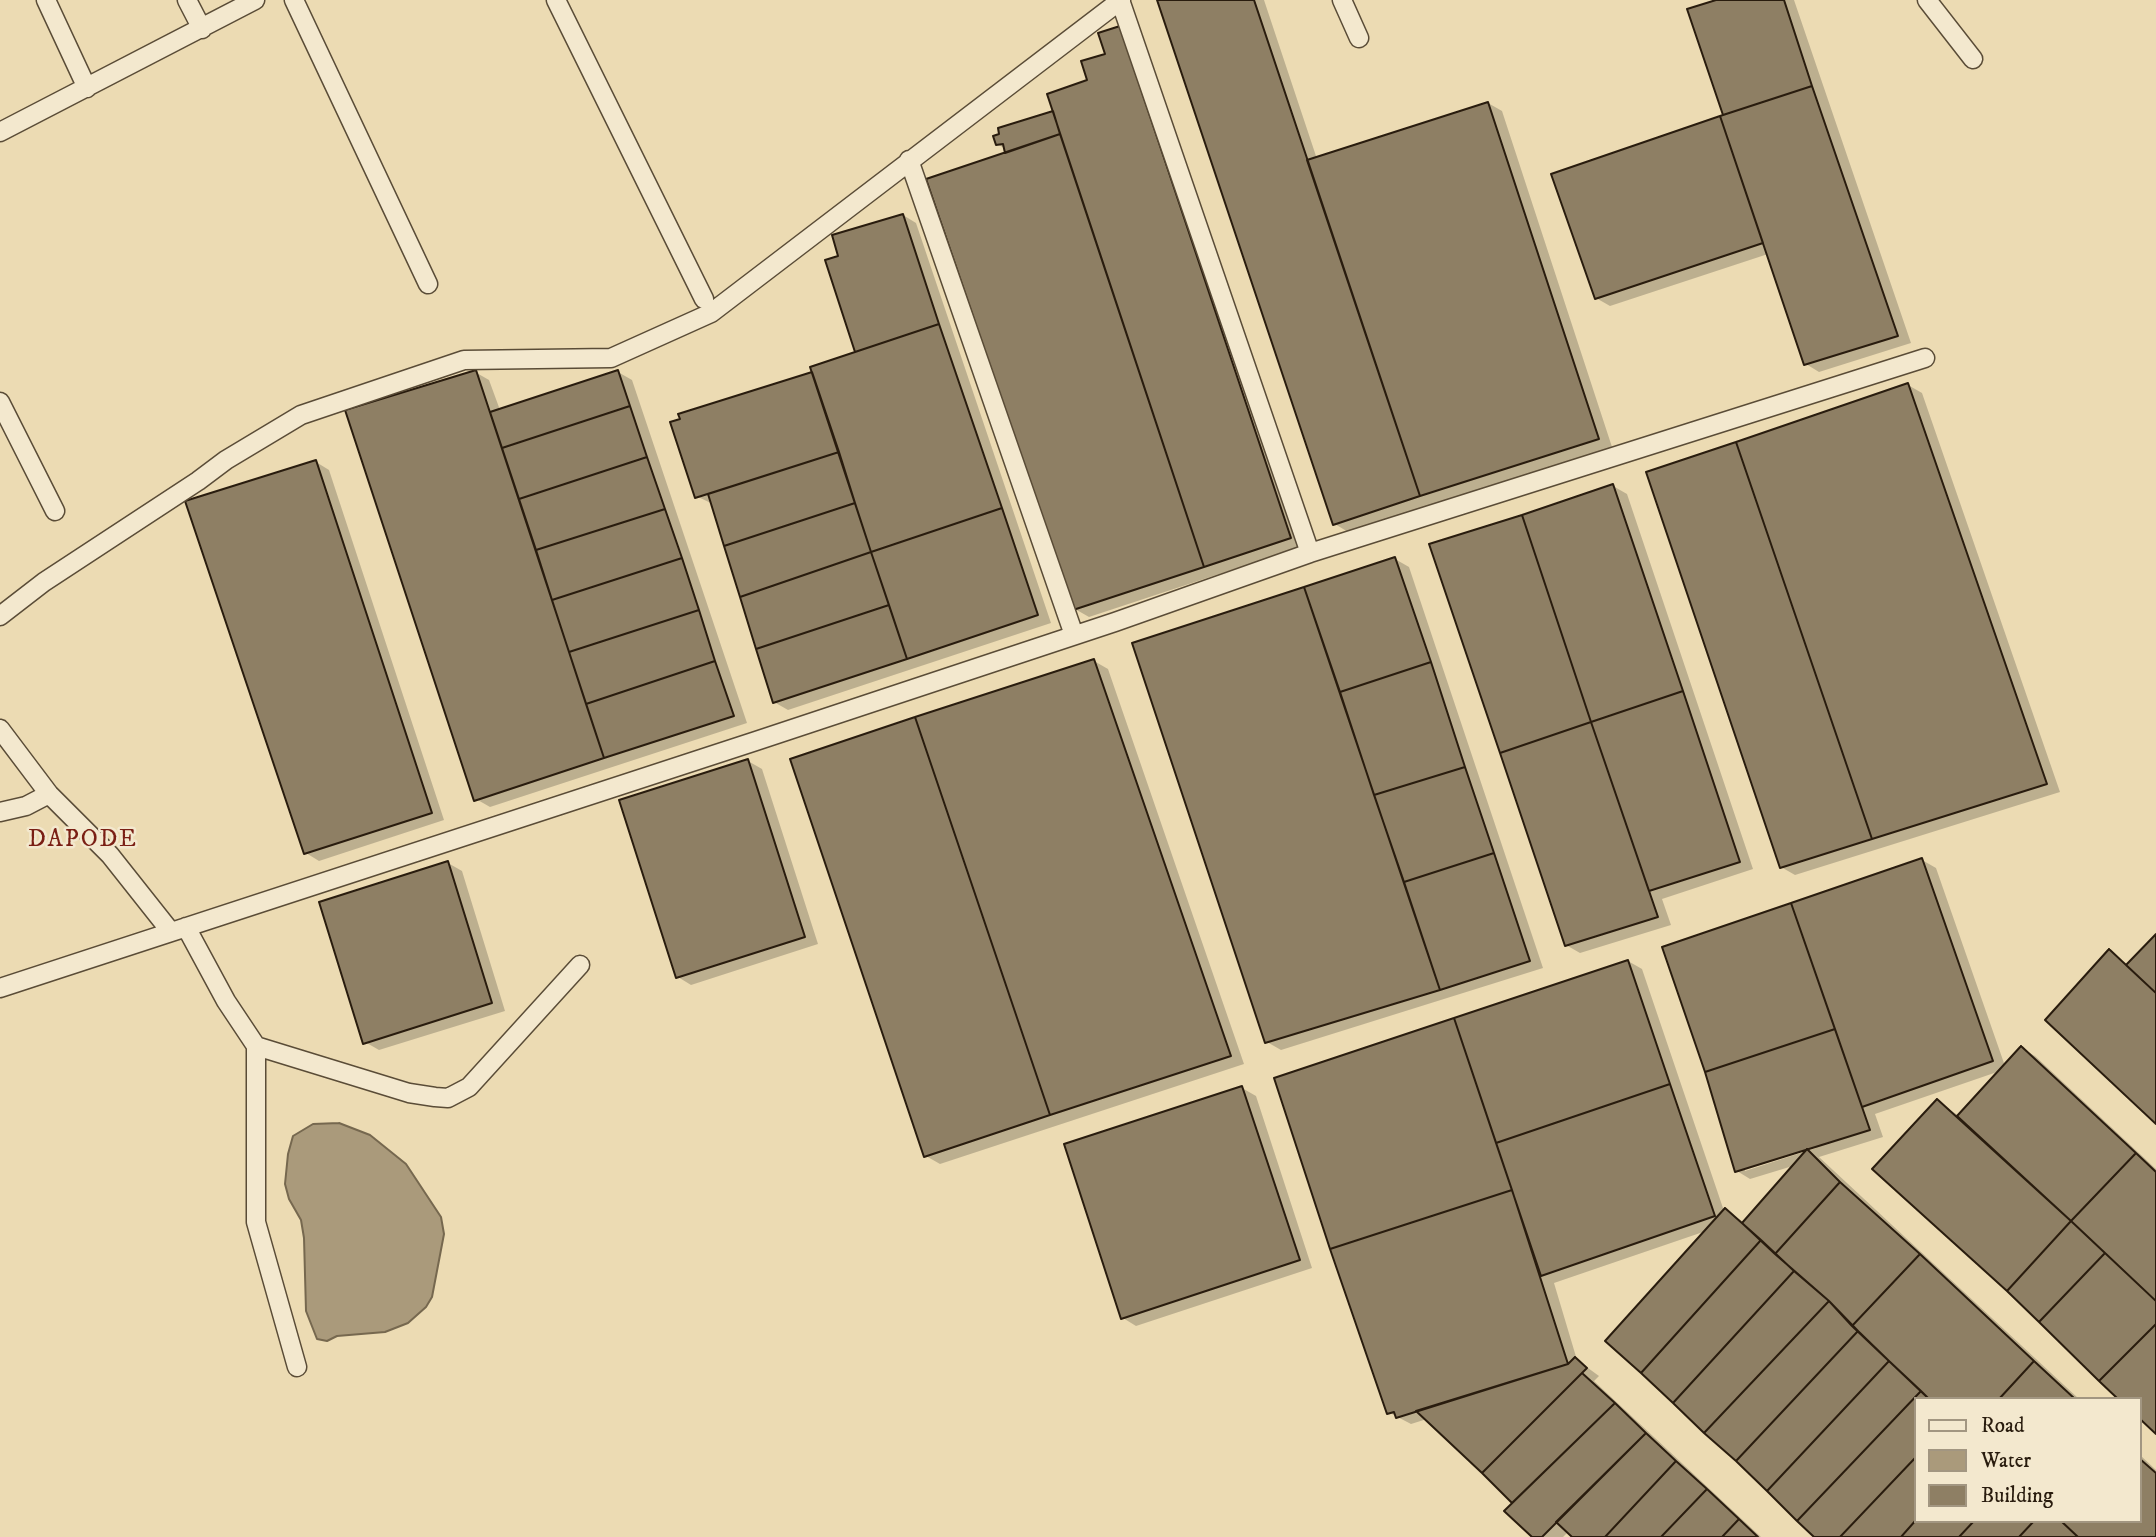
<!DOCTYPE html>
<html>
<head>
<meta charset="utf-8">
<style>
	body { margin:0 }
	#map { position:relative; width:2156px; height:1537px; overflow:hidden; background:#ecdbb3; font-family:"IM FELL DW Pica",serif }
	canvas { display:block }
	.legend { position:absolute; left:1914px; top:1397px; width:228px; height:126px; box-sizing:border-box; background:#f3e8ce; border:2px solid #a29681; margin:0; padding:9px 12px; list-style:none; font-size:21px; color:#291c0e }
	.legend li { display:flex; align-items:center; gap:14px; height:35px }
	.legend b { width:35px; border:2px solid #a29681 }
</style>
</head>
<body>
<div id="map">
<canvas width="2156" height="1537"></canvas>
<ul class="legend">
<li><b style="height:9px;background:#f3e8ce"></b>Road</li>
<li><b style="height:19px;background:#aa9a7b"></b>Water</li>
<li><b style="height:19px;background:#8e7f64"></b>Building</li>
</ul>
</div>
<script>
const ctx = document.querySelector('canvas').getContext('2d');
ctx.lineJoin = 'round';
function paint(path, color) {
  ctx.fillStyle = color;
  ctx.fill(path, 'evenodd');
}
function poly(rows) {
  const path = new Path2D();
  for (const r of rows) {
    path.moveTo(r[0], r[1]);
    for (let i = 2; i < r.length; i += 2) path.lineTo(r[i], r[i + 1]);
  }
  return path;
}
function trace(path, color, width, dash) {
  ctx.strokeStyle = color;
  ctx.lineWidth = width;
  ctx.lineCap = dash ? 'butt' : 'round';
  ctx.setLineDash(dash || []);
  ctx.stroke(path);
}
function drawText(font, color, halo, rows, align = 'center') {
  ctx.font = font + ' "IM FELL DW Pica",serif';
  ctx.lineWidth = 5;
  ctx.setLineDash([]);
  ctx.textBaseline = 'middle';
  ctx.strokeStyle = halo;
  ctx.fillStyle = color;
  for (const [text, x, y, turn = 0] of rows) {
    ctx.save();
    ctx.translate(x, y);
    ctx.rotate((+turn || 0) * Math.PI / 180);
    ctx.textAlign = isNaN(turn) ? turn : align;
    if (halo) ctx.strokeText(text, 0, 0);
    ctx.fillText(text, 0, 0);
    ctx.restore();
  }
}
const water = poly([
	[339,1123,370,1135,406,1164,441,1217,444,1234,432,1297,426,1307,408,1323,385,1332,337,1336,327,1341,317,1339,306,1311,304,1238,301,1220,289,1199,285,1184,288,1154,293,1136,313,1124,339,1123]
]);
paint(water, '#aa9a7b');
trace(water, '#76684f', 2);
paint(poly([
	[1159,0,1264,0,1317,159,1488,103,1502,111,1612,447,1348,532,1335,524],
	[1721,0,1794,0,1911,343,1819,372,1806,364,1768,254,1610,306,1596,298,1725,116,1690,10],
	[1120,28,1304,546,1089,617,1075,609,1007,154,1006,149,997,144,1055,112,1089,81,1107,55],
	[903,215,916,223,1051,623,788,710,774,702,713,504,696,496,814,373,857,353,827,261,841,257],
	[475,372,489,380,500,410,618,372,632,380,747,723,490,807,476,799],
	[1908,385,1922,393,2060,792,1795,875,1781,867],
	[316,462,329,470,444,820,319,861,306,853],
	[1613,486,1627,494,1753,869,1662,899,1671,925,1580,953,1566,945],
	[1395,559,1409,567,1543,968,1281,1050,1267,1042,1134,645],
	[1094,661,1108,669,1244,1064,940,1164,926,1156],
	[748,761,762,769,818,944,691,985,678,977],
	[1922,860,1936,868,2005,1066,2021,1048,2035,1056,2156,1169,2156,1430,2140,1399,1937,1101,1959,1116,2000,1071,1875,1114,1883,1137,1819,1157,2079,1399,1916,1399,1916,1521,2140,1521,2140,1455,2156,1470,2156,1537,1819,1537,1706,1231,1554,1283,1577,1360,1599,1376,1594,1381,1761,1537,1574,1537,1569,1531,1563,1537,1534,1537,1515,1503,1427,1419,1411,1424,1388,1412,1628,961,1642,969,1724,1211,1725,1210,1745,1223,1796,1165,1750,1179,1737,1171],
	[1815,1145,1816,1148,1745,1171,1745,1167],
	[448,863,462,871,505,1011,379,1050,365,1042],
	[1242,1088,1256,1096,1312,1268,1136,1326,1123,1318]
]), '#0003');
const building = poly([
	[1157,0,1254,0,1420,496,1333,525,1157,0],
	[1716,0,1784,0,1812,86,1723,115,1687,9,1716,0],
	[1120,26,1291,538,1204,567,1047,94,1087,80,1081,61,1105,54,1098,33,1120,26],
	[1812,86,1898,336,1804,365,1720,116,1812,86],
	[1488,102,1599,439,1420,496,1307,160,1488,102],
	[1053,111,1060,134,1005,153,1003,144,996,145,993,136,999,134,998,128,1053,111],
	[1720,116,1763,243,1595,299,1551,174,1720,116],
	[1060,134,1204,567,1073,610,926,179,1060,134],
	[903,214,939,324,855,352,825,260,838,256,832,235,903,214],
	[939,324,1002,508,871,552,810,367,939,324],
	[476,370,604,758,474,801,345,410,476,370],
	[618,370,630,406,502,448,490,412,618,370],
	[812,372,839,452,695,498,670,422,680,419,678,414,812,372],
	[1908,383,2047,784,1872,839,1736,442,1908,383],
	[630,406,647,457,519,499,502,448,630,406],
	[1736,442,1872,839,1780,868,1646,472,1736,442],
	[839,452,855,503,724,546,708,494,839,452],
	[647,457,665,509,536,550,519,499,647,457],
	[316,460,432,813,304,854,185,501,316,460],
	[1613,484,1683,691,1591,722,1522,515,1613,484],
	[855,503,871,552,740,597,724,546,855,503],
	[1002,508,1038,615,907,659,871,552,1002,508],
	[665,509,682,558,552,600,536,550,665,509],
	[1522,515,1591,722,1500,753,1429,544,1522,515],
	[871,552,889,605,756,649,740,597,871,552],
	[1395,557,1431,662,1340,692,1304,587,1395,557],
	[682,558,699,610,569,652,552,600,682,558],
	[1304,587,1440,990,1265,1043,1132,643,1304,587],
	[889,605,907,659,773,703,756,649,889,605],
	[699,610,715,661,586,704,569,652,699,610],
	[1094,659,1231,1056,1050,1115,915,717,1094,659],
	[715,661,734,716,604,758,586,704,715,661],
	[1431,662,1465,767,1374,795,1340,692,1431,662],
	[1683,691,1740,862,1649,891,1591,722,1683,691],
	[915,717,1050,1115,924,1157,790,759,915,717],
	[1591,722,1658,917,1565,946,1500,753,1591,722],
	[748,759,805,937,676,978,619,800,748,759],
	[1465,767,1494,853,1404,882,1374,795,1465,767],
	[1494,853,1530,961,1440,990,1404,882,1494,853],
	[1922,858,1993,1061,1862,1107,1791,903,1922,858],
	[448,861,492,1003,363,1044,319,902,448,861],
	[1791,903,1835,1029,1705,1072,1662,947,1791,903],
	[2156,934,2156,993,2126,965,2156,934],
	[2109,949,2156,993,2156,1124,2045,1020,2109,949],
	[1628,960,1670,1084,1496,1143,1454,1018,1628,960],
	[1454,1018,1512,1190,1330,1249,1274,1078,1454,1018],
	[1835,1029,1870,1130,1735,1172,1705,1072,1835,1029],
	[2021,1046,2136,1153,2071,1221,1957,1116,2021,1046],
	[1670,1084,1715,1216,1541,1276,1496,1143,1670,1084],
	[1242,1086,1300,1260,1121,1319,1064,1144,1242,1086],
	[1937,1099,2071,1221,2007,1291,1872,1169,1937,1099],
	[1807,1149,1840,1182,1775,1254,1742,1223,1807,1149],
	[2136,1153,2156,1172,2156,1301,2071,1221,2136,1153],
	[1840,1182,1920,1254,1852,1326,1829,1301,1775,1254,1840,1182],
	[1512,1190,1568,1364,1396,1418,1394,1412,1387,1414,1330,1249,1512,1190],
	[1725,1208,1761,1240,1641,1373,1605,1341,1725,1208],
	[2071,1221,2105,1253,2039,1322,2007,1291,2071,1221],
	[1761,1240,1794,1271,1673,1403,1641,1373,1761,1240],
	[2105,1253,2156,1301,2156,1324,2099,1381,2039,1322,2105,1253],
	[1920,1254,2034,1361,1999,1399,1929,1399,1852,1326,1920,1254],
	[1794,1271,1829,1301,1704,1433,1673,1403,1794,1271],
	[1829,1301,1858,1331,1736,1461,1704,1433,1829,1301],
	[2156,1324,2156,1434,2140,1419,2140,1399,2118,1399,2099,1381,2156,1324],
	[1858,1331,1889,1361,1767,1491,1736,1461,1858,1331],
	[1575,1357,1587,1368,1482,1473,1416,1411,1568,1364,1575,1357],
	[1889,1361,1921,1391,1797,1521,1767,1491,1889,1361],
	[2034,1361,2075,1399,1999,1399,2034,1361],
	[1582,1373,1615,1403,1512,1503,1482,1473,1582,1373],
	[1921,1391,1929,1399,1916,1399,1916,1457,1840,1537,1814,1537,1797,1521,1921,1391],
	[1615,1403,1646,1433,1542,1537,1532,1537,1504,1511,1615,1403],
	[1646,1433,1676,1461,1605,1537,1572,1537,1556,1522,1646,1433],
	[1916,1457,1916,1520,1901,1537,1840,1537,1916,1457],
	[2140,1459,2156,1473,2156,1537,2078,1537,2061,1521,2140,1521,2140,1459],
	[1676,1461,1707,1489,1661,1537,1605,1537,1676,1461],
	[1707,1489,1739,1519,1722,1537,1661,1537,1707,1489],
	[1739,1519,1758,1537,1722,1537,1739,1519],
	[1916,1520,1916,1521,1974,1521,1959,1537,1901,1537,1916,1520],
	[1974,1521,2034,1521,2019,1537,1959,1537,1974,1521],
	[2034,1521,2061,1521,2078,1537,2019,1537,2034,1521]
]);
paint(building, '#8e7f64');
trace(building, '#291c0e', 2);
const street = poly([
	[46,0,87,88],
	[187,0,202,29],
	[294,0,428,284],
	[556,0,704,299],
	[1120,0,1310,553],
	[1342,0,1359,38],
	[1927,0,1973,59],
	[0,132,255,0],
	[909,160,1074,635],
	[0,402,55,511],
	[0,616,44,582,198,481,226,460,301,415,464,360,611,358,711,313,1121,0],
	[0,729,49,794,110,855,171,932],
	[0,812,26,806,49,794],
	[186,927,226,1001,256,1046,409,1093,435,1097,448,1098,469,1087,580,965],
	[0,988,756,741,1115,622,1310,553,1925,358],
	[256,1046,256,1222,297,1367]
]);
trace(street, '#5a4c37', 21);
trace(street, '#f3e8ce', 18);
ctx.letterSpacing = '2px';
drawText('24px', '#7a1f14', '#f3e8ce', [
	["DAPODE",83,841]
]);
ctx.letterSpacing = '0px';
</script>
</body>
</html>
